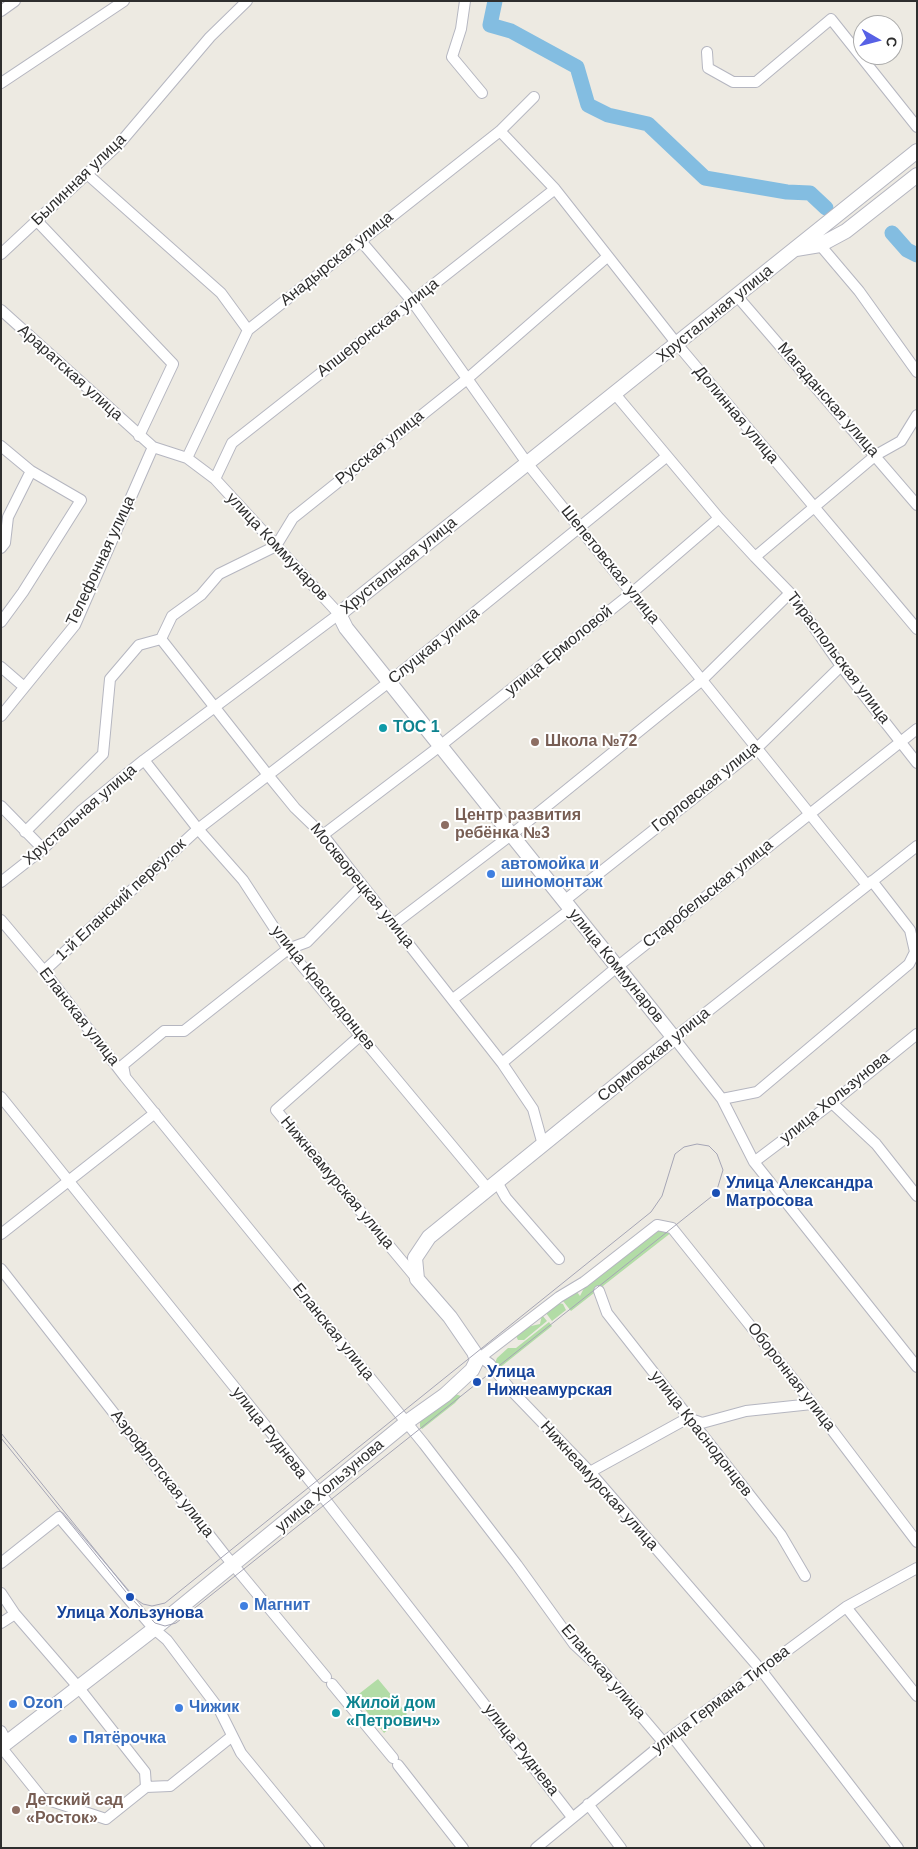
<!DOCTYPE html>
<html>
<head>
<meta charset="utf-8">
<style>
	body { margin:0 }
	#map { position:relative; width:918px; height:1849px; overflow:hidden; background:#edeae2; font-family:Arial,sans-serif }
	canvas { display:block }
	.frame { position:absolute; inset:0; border:2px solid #2e2e2e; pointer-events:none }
	.north { position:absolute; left:853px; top:15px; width:50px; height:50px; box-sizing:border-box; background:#fff; border:1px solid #ababab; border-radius:50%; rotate:98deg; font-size:14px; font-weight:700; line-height:20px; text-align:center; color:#2e2e2e }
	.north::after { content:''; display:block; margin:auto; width:18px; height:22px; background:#5761e5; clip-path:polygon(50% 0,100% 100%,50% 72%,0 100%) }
</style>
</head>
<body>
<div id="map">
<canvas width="918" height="1849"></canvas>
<div class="frame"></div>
<div class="north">С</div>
</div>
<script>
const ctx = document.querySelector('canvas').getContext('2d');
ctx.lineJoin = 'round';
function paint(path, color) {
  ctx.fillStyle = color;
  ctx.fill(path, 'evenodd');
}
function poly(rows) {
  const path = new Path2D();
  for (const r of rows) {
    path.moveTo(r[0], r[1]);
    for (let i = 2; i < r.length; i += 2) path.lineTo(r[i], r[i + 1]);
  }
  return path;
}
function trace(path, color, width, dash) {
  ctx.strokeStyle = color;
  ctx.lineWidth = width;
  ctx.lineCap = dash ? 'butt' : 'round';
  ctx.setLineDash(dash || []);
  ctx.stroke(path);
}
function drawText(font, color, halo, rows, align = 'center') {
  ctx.font = font + ' Arial,sans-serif';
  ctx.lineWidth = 4;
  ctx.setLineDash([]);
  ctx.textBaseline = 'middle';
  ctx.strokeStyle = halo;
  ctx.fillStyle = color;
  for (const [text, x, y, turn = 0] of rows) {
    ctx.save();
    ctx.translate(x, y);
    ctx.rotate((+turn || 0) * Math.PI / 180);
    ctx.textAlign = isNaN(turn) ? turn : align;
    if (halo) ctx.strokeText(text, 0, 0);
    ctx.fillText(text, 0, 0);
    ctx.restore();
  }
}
paint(poly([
	[658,1228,672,1232,571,1311,563,1301,577,1292,580,1296,584,1288],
	[559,1303,563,1304,566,1310,552,1321,546,1313],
	[542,1315,547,1321,524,1340,518,1340,516,1336,527,1327,540,1324],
	[549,1322,552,1326,498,1369,495,1363,497,1358,508,1348,516,1348],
	[455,1394,461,1396,455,1403,422,1429,420,1427,420,1421],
	[378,1679,407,1714,384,1733,355,1697]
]), '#b2dca6');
trace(poly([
	[495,1,490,25,511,31,577,67,588,105,608,115,648,124,705,178,787,192,810,193,826,208],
	[892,233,907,250,917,255]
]), '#83bde1', 15);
const street = poly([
	[465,1,461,29,452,57,482,93],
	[1,11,15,1],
	[707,52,708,68,733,82,756,82,831,19,917,127],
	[1,83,124,1],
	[500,131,555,189,677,344,917,629],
	[87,174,221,293,248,330],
	[38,222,173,364,139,436],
	[360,240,412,301,527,463,867,885],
	[820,245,859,291,917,372],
	[1,254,120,143,210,37,247,1],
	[737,296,917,505],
	[1,310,153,447,187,458,215,479,339,614,144,760,81,811,43,849,1,882],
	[615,394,719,518],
	[1,446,31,471,81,500,23,592,1,622],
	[187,458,248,330,500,131,534,97],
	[215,479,232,443,555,189],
	[1,548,5,543,8,517,31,471],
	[755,557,790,593,841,666,917,763],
	[161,639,268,775,295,808,323,835,502,1063,533,1109,543,1145],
	[161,639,172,616,201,595,219,574,276,546,293,518,467,379,607,257],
	[1,667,23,686],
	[1,716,75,625,153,447],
	[144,760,198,829,243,880,288,949,488,1189],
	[1,806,43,849],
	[25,832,103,754,110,679,139,645,161,639],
	[323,835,440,746,633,592,719,518,755,557,876,455,901,441,917,415],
	[917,846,674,1038,722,1099,754,1162,917,1367],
	[564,901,756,749,841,666],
	[1,920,44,971,125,1077,424,1444,517,1565,574,1644,601,1669,664,1743],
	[394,924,511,835,701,681,790,593],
	[44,971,198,829,389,682,666,457],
	[453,999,571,909],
	[361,1035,276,1110,417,1279],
	[502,1063,617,967,917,729],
	[125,1076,123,1065,164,1031,184,1031,288,949,307,942,362,886],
	[1,1097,327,1502,572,1817],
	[722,1099,757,1092,909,964,915,952,910,930,872,881],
	[832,1103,876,1144,917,1196],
	[754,1162,832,1103,917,1034],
	[497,1182,506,1198,559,1259],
	[1,1234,155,1113],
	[1,1269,225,1555,326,1677],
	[599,1291,607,1313,781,1535,805,1576],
	[477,1360,483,1359,490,1364,511,1390,590,1472,761,1670,898,1848],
	[477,1360,559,1297,584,1282,657,1225,672,1228,801,1389,917,1542],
	[590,1472,688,1418,702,1423,746,1411,812,1404],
	[1,1563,59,1517,154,1629,167,1640,219,1709,241,1753,319,1848],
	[1,1593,15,1614,79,1688,145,1772,146,1787],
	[846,1607,917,1696],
	[1,1623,15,1614],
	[332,1684,393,1758],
	[1,1731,7,1742],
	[672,1736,759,1848],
	[1,1747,42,1798,106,1819,146,1787,170,1786,231,1737],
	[398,1765,463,1848],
	[588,1804,621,1848],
	[536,1848,672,1736,846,1607,917,1568]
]);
const secondary = poly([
	[796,249,820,245,846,231,917,175],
	[1,1747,154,1629,407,1422,445,1395,472,1370,477,1360,474,1352,450,1317,417,1279,415,1258,429,1237,674,1038,346,628,339,614,917,151]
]);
trace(street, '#b5b6c0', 12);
trace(secondary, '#b5b6c0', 16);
trace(street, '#fff', 10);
trace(secondary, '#fff', 14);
trace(poly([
	[1,1433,133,1597,143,1604,152,1606,165,1603,651,1212,662,1196,675,1154,684,1147,697,1144,709,1146,717,1154,723,1170,716,1193,176,1623,165,1626,155,1623,130,1597,1,1438]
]), '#a5a5b5', 1);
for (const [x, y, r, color] of [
	[383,728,5,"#0f9aa8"],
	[535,742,5,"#8d6e63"],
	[445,825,5,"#8d6e63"],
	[491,874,5,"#3f7fe0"],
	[716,1193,5,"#1a4fb4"],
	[477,1382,5,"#1a4fb4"],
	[130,1597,5,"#1a4fb4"],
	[244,1606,5,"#3f7fe0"],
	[13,1704,5,"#3f7fe0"],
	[179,1708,5,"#3f7fe0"],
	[336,1713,5,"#0f9aa8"],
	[73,1739,5,"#3f7fe0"],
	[16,1810,5,"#8d6e63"]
]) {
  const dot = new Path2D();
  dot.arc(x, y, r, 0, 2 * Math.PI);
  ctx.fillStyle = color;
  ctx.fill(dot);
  trace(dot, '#fff', 2);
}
drawText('16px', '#2e2e2e', '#fff', [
	["Былинная улица",79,180,-44],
	["Анадырская улица",337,259,-39],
	["Хрустальная улица",715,314,-39],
	["Апшеронская улица",378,328,-38],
	["Араратская улица",70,373,42],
	["Магаданская улица",828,400,49],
	["Долинная улица",736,415,50],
	["Русская улица",380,448,-39],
	["улица Коммунаров",277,547,47],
	["Телефонная улица",101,561,-65],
	["Шепетовская улица",610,565,51],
	["Хрустальная улица",399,566,-39],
	["Слуцкая улица",434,646,-39],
	["улица Ермоловой",559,651,-39],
	["Тираспольская улица",838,658,53],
	["Горловская улица",706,787,-39],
	["Хрустальная улица",80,815,-41],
	["Москворецкая улица",362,886,51],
	["Старобельская улица",708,894,-39],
	["1-й Еланский переулок",121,900,-43],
	["улица Коммунаров",616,966,51],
	["улица Краснодонцев",323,988,51],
	["Еланская улица",79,1017,52],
	["Сормовская улица",654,1055,-39],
	["улица Хользунова",835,1098,-39],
	["Нижнеамурская улица",337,1183,50],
	["Еланская улица",333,1332,51],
	["Оборонная улица",791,1377,52],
	["улица Руднева",269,1433,52],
	["улица Краснодонцев",701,1434,52],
	["Аэрофлотская улица",162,1474,52],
	["улица Хользунова",330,1486,-40],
	["Нижнеамурская улица",599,1486,48],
	["Еланская улица",603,1672,49],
	["улица Германа Титова",721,1700,-37],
	["улица Руднева",521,1750,52]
]);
drawText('bold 16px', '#0d838f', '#fff', [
	["ТОС 1",393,728],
	["Жилой дом",346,1704],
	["«Петрович»",346,1722]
], 'left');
drawText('bold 16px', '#785e54', '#fff', [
	["Школа №72",545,742],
	["Центр развития",455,816],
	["ребёнка №3",455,834],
	["Детский сад",26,1801],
	["«Росток»",26,1819]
], 'left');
drawText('bold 16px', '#366cbe', '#fff', [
	["автомойка и",501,865],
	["шиномонтаж",501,883],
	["Магнит",254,1606],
	["Ozon",23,1704],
	["Чижик",189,1708],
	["Пятёрочка",83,1739]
], 'left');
drawText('bold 16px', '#164399', '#fff', [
	["Улица Александра",726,1184],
	["Матросова",726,1202],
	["Улица",487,1373],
	["Нижнеамурская",487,1391],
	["Улица Хользунова",130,1614,"center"]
], 'left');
</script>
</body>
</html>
